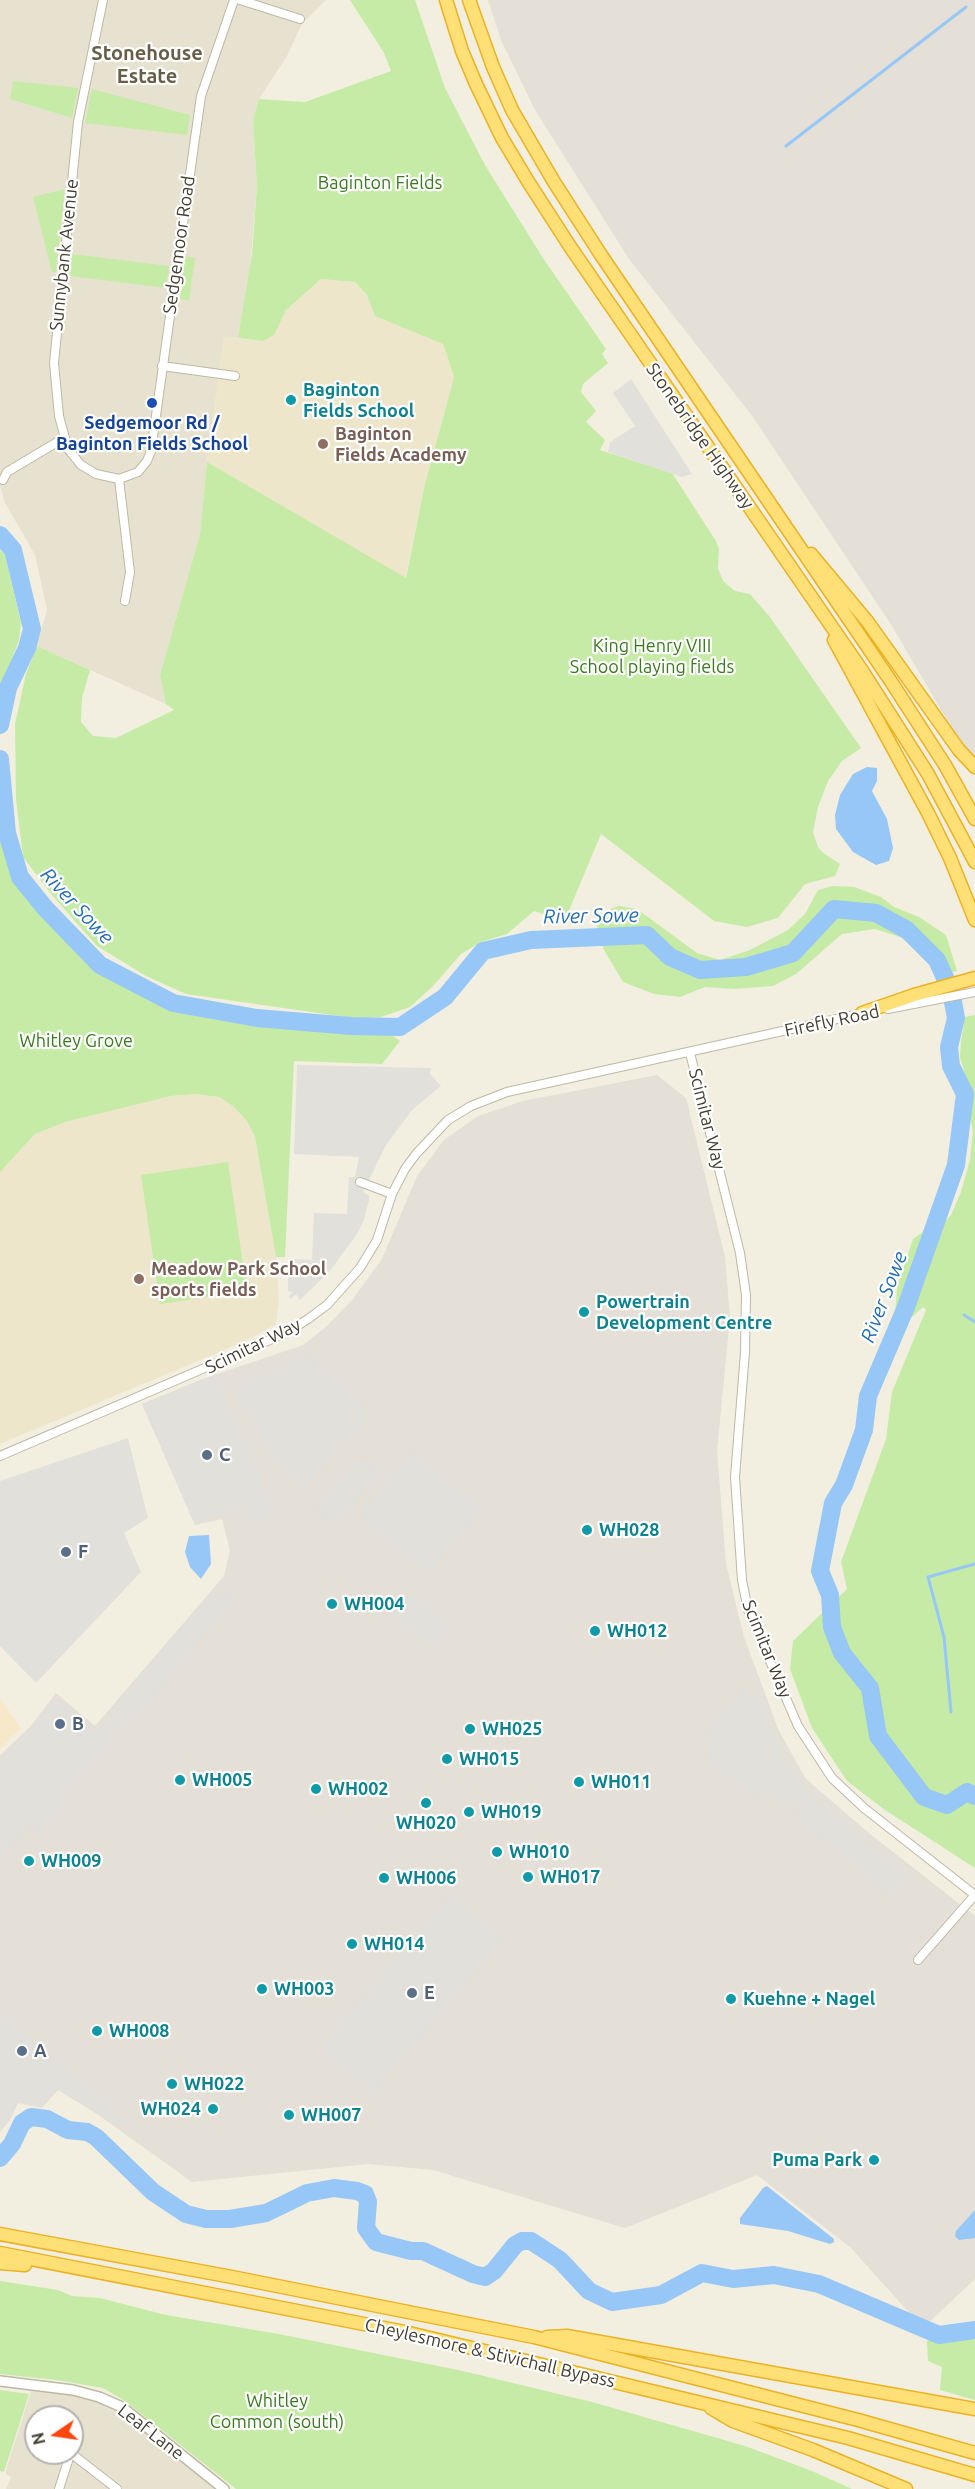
<!DOCTYPE html>
<html>
<head>
<meta charset="utf-8">
<style>
	body { margin:0 }
	#map { position:relative; width:975px; height:2489px; overflow:hidden; background:#f2efe1; font-family:Ubuntu,sans-serif }
	canvas { display:block }
	.north { position:absolute; left:24px; top:2405px; width:60px; height:60px; box-sizing:border-box; background:#fff; border:2px solid #b4b2ad; border-radius:50%; rotate:257deg; font-size:16px; font-weight:700; line-height:24px; text-align:center; color:#443f32 }
	.north::after { content:''; display:block; margin:auto; width:21px; height:27px; background:#ff460c; clip-path:polygon(50% 0,100% 100%,50% 72%,0 100%) }
</style>
</head>
<body>
<div id="map">
<canvas width="975" height="2489"></canvas>
<div class="north">N</div>
</div>
<script>
const ctx = document.querySelector('canvas').getContext('2d');
ctx.lineJoin = 'round';
function paint(path, color) {
  ctx.fillStyle = color;
  ctx.fill(path, 'evenodd');
}
function poly(rows) {
  const path = new Path2D();
  for (const r of rows) {
    path.moveTo(r[0], r[1]);
    for (let i = 2; i < r.length; i += 2) path.lineTo(r[i], r[i + 1]);
  }
  return path;
}
function trace(path, color, width, dash) {
  ctx.strokeStyle = color;
  ctx.lineWidth = width;
  ctx.lineCap = dash ? 'butt' : 'round';
  ctx.setLineDash(dash || []);
  ctx.stroke(path);
}
function drawText(font, color, halo, rows, align = 'center') {
  ctx.font = font + ' Ubuntu,sans-serif';
  ctx.lineWidth = 4.5;
  ctx.setLineDash([]);
  ctx.textBaseline = 'middle';
  ctx.strokeStyle = halo;
  ctx.fillStyle = color;
  for (const [text, x, y, turn = 0] of rows) {
    ctx.save();
    ctx.translate(x, y);
    ctx.rotate((+turn || 0) * Math.PI / 180);
    ctx.textAlign = isNaN(turn) ? turn : align;
    if (halo) ctx.strokeText(text, 0, 0);
    ctx.fillText(text, 0, 0);
    ctx.restore();
  }
}
paint(poly([
	[0,0,326,0,302,24,287,56,259,99,253,120,257,187,249,279,238,338,224,337,207,462,200,534,160,675,166,704,37,646,47,610,35,555,4,501,0,485],
	[33,2385,122,2407,224,2489,6,2489,11,2477,6,2474,6,2470],
	[36,2417,72,2417,72,2453,36,2453]
]), '#e7e2cf');
paint(poly([
	[0,1698,21,1728,0,1749]
]), '#f7e8ca');
paint(poly([
	[488,0,975,0,975,768,892,626,753,417,629,259,535,110,501,40],
	[657,1075,686,1098,725,1257,730,1317,717,1451,726,1564,744,1637,779,1731,806,1779,870,1834,975,1916,975,2279,923,2328,851,2248,757,2175,625,2228,433,2170,368,2164,192,2182,97,2114,58,2090,42,2108,18,2103,10,2120,0,2132,0,1755,30,1727,56,1693,95,1726,224,1576,230,1550,222,1519,195,1525,142,1404,200,1380,303,1345,326,1327,352,1300,382,1259,417,1176,444,1140,478,1116,523,1101]
]), '#e4dfd7');
paint(poly([
	[321,279,355,282,367,295,376,316,443,344,454,377,424,488,405,579,207,462,224,337,263,341,273,335,286,310],
	[195,1094,219,1097,233,1106,247,1121,255,1137,276,1257,279,1301,276,1324,248,1340,0,1444,0,1172,35,1134,65,1122,121,1107,171,1096]
]), '#ede6ca');
paint(poly([
	[350,0,415,0,445,88,485,165,543,258,606,349,602,354,608,363,583,384,581,392,596,411,586,422,605,440,600,450,672,473,716,541,719,549,718,568,723,581,735,591,750,594,770,617,861,748,842,761,828,781,818,807,813,832,818,847,823,853,840,864,835,876,805,884,778,918,747,927,714,921,601,834,568,913,550,916,534,911,507,934,481,942,461,954,433,986,410,1007,381,1017,353,1018,186,994,146,976,97,946,52,895,23,857,16,799,15,724,26,674,37,646,90,670,82,698,81,722,93,736,116,738,174,710,166,704,160,675,200,534,207,462,406,578,424,488,454,377,443,344,375,316,367,295,355,282,321,279,286,310,274,335,263,341,238,338,252,254,257,187,253,120,259,99,305,102,391,71,384,53],
	[13,81,78,88,72,118,10,99],
	[92,89,190,115,187,135,85,123],
	[65,189,56,272,52,272,33,197],
	[72,254,169,266,166,288,70,276],
	[185,256,195,258,189,301,180,299],
	[0,550,5,555,21,623,19,640,0,691],
	[0,828,2,844,17,880,30,900,98,967,171,1007,217,1020,386,1031,400,1041,382,1064,294,1061,285,1257,276,1257,255,1137,247,1121,233,1106,219,1097,195,1094,171,1096,65,1122,35,1134,0,1172],
	[832,886,854,887,881,897,894,907,919,917,946,935,957,971,949,973,932,958,903,938,875,929,842,934,796,974,773,986,734,989,705,987,680,997,654,994,623,982,604,950,597,926,599,913,619,906,637,909,697,953,720,960,750,950,788,930,805,914,818,890],
	[975,1015,975,1868,885,1810,847,1781,812,1728,790,1669,793,1641,847,1589,841,1562,886,1439,892,1392,926,1310,923,1307,912,1317,895,1314,897,1287,913,1239,923,1232,942,1224,951,1215,961,1192,970,1160,973,1131,969,1112,970,1093,960,1057,961,1042,965,1017],
	[228,1162,247,1291,160,1304,141,1175],
	[0,2281,58,2290,72,2296,100,2298,166,2315,279,2334,463,2371,592,2402,745,2446,812,2471,852,2489,236,2489,125,2401,103,2388,57,2380,0,2374],
	[975,2336,975,2400,940,2390,942,2367,928,2361,927,2341,936,2337,958,2338],
	[0,2390,29,2394,4,2472,0,2471]
]), '#c6eba6');
paint(poly([
	[631,379,692,474,682,477,608,452,610,442,635,426,613,393],
	[297,1065,431,1068,430,1074,441,1086,412,1110,386,1145,363,1192,369,1195,369,1200,364,1220,357,1234,330,1271,300,1300,296,1294,290,1299,289,1296,293,1292,288,1291,288,1259,312,1260,314,1213,347,1214,349,1177,355,1177,359,1157,294,1154],
	[301,1350,365,1405,361,1410,367,1416,304,1491,272,1459,251,1414,239,1402,237,1394,246,1382,291,1365],
	[215,1375,274,1513,251,1523,244,1505,195,1525,142,1404],
	[128,1438,148,1518,124,1533,141,1572,36,1683,0,1646,0,1481],
	[411,1452,481,1509,430,1572,360,1515],
	[359,1457,379,1473,340,1519,328,1521,315,1509],
	[213,1590,220,1598,225,1592,234,1600,148,1703,62,1791,68,1798,39,1832,30,1824,0,1859,0,1760,57,1698,93,1731,102,1728,122,1707,117,1702],
	[411,1594,450,1625,431,1646,393,1615],
	[745,1687,757,1699,786,1764,809,1795,909,1878,891,1897,794,1814,803,1806,799,1800,784,1804,763,1789,755,1798,704,1756,712,1745,703,1738],
	[449,1895,502,1940,374,2092,321,2047],
	[0,2014,133,2124,117,2125,58,2088,41,2107,18,2100,8,2120,0,2129]
]), '#e2e0db');
paint(poly([
	[867,767,877,768,877,781,872,791,887,819,893,848,889,861,876,865,853,852,836,829,835,815,840,795,853,774],
	[209,1535,211,1564,201,1579,190,1567,185,1552,189,1536],
	[767,2186,834,2239,834,2242,830,2244,788,2231,740,2224,740,2218,763,2188],
	[975,2210,975,2238,959,2240,955,2236,956,2231]
]), '#97c7f6');
trace(poly([
	[786,146,966,7],
	[964,1315,975,1322],
	[951,1712,944,1637,928,1577,975,1564]
]), '#97c7f6', 3);
trace(poly([
	[0,535,13,550,32,629,27,648,8,688,0,725],
	[0,759,7,833,20,877,45,908,100,965,173,1003,257,1018,351,1026,400,1027,445,997,483,951,531,940,647,935,670,957,700,970,746,967,793,953,834,909,876,913,907,930,937,960,951,991,956,1018,949,1047,951,1066,965,1094,956,1165,906,1307,868,1396,864,1430,844,1485,833,1503,820,1571,830,1595,832,1627,842,1653,870,1688,878,1736,924,1797,947,1805,967,1792,975,1796],
	[0,2158,12,2144,22,2123,31,2117,47,2119,68,2130,87,2132,96,2137,153,2192,186,2214,206,2219,230,2219,266,2213,307,2193,334,2188,357,2191,365,2194,368,2202,366,2228,376,2242,411,2251,423,2251,473,2274,485,2277,494,2271,515,2245,522,2241,531,2241,560,2260,589,2291,612,2302,661,2295,702,2273,733,2279,774,2275,819,2284,939,2335,975,2330]
]), '#97c7f6', 18);
const minor = poly([
	[103,0,78,122,54,363,59,416,68,449,81,465,96,474,119,479,138,472,147,461,151,451,201,96,234,0],
	[240,0,300,19],
	[162,366,235,376],
	[119,479,130,572,125,601],
	[3,480,7,472,64,438],
	[888,1009,975,992],
	[690,1053,740,1253,746,1295,745,1352,735,1477,742,1580,748,1610,798,1726,832,1778,864,1808,975,1895],
	[360,1182,392,1194],
	[0,1456,286,1333,308,1319,327,1305,360,1268,377,1240,392,1194,405,1169,416,1154,448,1120,471,1106,507,1092,864,1013],
	[918,1960,975,1895],
	[72,2454,117,2489],
	[59,2489,76,2436]
]);
const tertiary = poly([
	[0,2381,73,2390,99,2397,122,2407,224,2489]
]);
const trunk = poly([
	[446,0,462,51,476,84,502,138,529,183,571,248,863,672,928,774,975,862],
	[469,0,493,67,512,110,554,182,601,255,890,680,945,765,975,819],
	[811,554,867,621,959,750,975,767],
	[834,640,928,813,950,858,975,920],
	[862,1013,914,995,975,978],
	[0,2234,232,2277,534,2337,858,2420,975,2453],
	[0,2253,405,2332,848,2438,975,2475],
	[0,2263,25,2265],
	[547,2337,567,2336,975,2409],
	[711,2408,733,2421,813,2450,906,2489]
]);
trace(minor, '#beb8a4', 10);
trace(tertiary, '#beb8a4', 12);
trace(trunk, '#eab224', 15);
trace(minor, '#fff', 8);
trace(tertiary, '#fff', 9);
trace(trunk, '#ffe077', 12);
for (const [x, y, r, color] of [
	[291,400,6,"#0f9aa8"],
	[152,403,6,"#1a4fb4"],
	[323,444,6,"#8d6e63"],
	[139,1279,6,"#8d6e63"],
	[584,1312,6,"#0f9aa8"],
	[207,1455,6,"#5c6f8a"],
	[587,1530,6,"#0f9aa8"],
	[66,1552,6,"#5c6f8a"],
	[332,1604,6,"#0f9aa8"],
	[595,1631,6,"#0f9aa8"],
	[60,1724,6,"#5c6f8a"],
	[470,1729,6,"#0f9aa8"],
	[447,1759,6,"#0f9aa8"],
	[180,1780,6,"#0f9aa8"],
	[579,1782,6,"#0f9aa8"],
	[316,1789,6,"#0f9aa8"],
	[426,1803,6,"#0f9aa8"],
	[469,1812,6,"#0f9aa8"],
	[497,1852,6,"#0f9aa8"],
	[29,1861,6,"#0f9aa8"],
	[528,1877,6,"#0f9aa8"],
	[384,1878,6,"#0f9aa8"],
	[352,1944,6,"#0f9aa8"],
	[262,1989,6,"#0f9aa8"],
	[412,1993,6,"#5c6f8a"],
	[731,1999,6,"#0f9aa8"],
	[97,2031,6,"#0f9aa8"],
	[22,2051,6,"#5c6f8a"],
	[172,2084,6,"#0f9aa8"],
	[213,2109,6,"#0f9aa8"],
	[289,2115,6,"#0f9aa8"],
	[874,2160,6,"#0f9aa8"]
]) {
  const dot = new Path2D();
  dot.arc(x, y, r, 0, 2 * Math.PI);
  ctx.fillStyle = color;
  ctx.fill(dot);
  trace(dot, '#fff', 2);
}
drawText('18px', '#3b7a21', '#fff', [
	["Baginton Fields",380,183],
	["King Henry VIII",652,646],
	["School playing fields",652,667],
	["Whitley Grove",76,1041],
	["Whitley",277,2401],
	["Common (south)",277,2422]
]);
drawText('18px', '#443f32', '#fff', [
	["Sedgemoor Road",179,245,-82],
	["Sunnybank Avenue",64,255,-84],
	["Stonebridge Highway",700,436,55],
	["Firefly Road",832,1021,-12],
	["Scimitar Way",707,1119,76],
	["Scimitar Way",253,1346,-26],
	["Scimitar Way",767,1649,68],
	["Cheylesmore & Stivichall Bypass",490,2353,13],
	["Leaf Lane",151,2432,38]
]);
drawText('bold 18px', '#0d838f', '#fff', [
	["Baginton",303,390],
	["Fields School",303,411],
	["Powertrain",596,1302],
	["Development Centre",596,1323],
	["WH028",599,1530],
	["WH004",344,1604],
	["WH012",607,1631],
	["WH025",482,1729],
	["WH015",459,1759],
	["WH005",192,1780],
	["WH011",591,1782],
	["WH002",328,1789],
	["WH019",481,1812],
	["WH020",426,1823,"center"],
	["WH010",509,1852],
	["WH009",41,1861],
	["WH017",540,1877],
	["WH006",396,1878],
	["WH014",364,1944],
	["WH003",274,1989],
	["Kuehne + Nagel",743,1999],
	["WH008",109,2031],
	["WH022",184,2084],
	["WH024",201,2109,"right"],
	["WH007",301,2115],
	["Puma Park",862,2160,"right"]
], 'left');
drawText('bold 18px', '#164399', '#fff', [
	["Sedgemoor Rd /",152,423],
	["Baginton Fields School",152,444]
]);
drawText('bold 18px', '#785e54', '#fff', [
	["Baginton",335,434],
	["Fields Academy",335,455],
	["Meadow Park School",151,1269],
	["sports fields",151,1290]
], 'left');
drawText('bold 18px', '#4e5e75', '#fff', [
	["C",219,1455],
	["F",78,1552],
	["B",72,1724],
	["E",424,1993],
	["A",34,2051]
], 'left');
drawText('bold 20px', '#685e48', '#fff', [
	["Stonehouse",147,53],
	["Estate",147,76]
]);
drawText('italic 20px', '#236cb7', '#fff', [
	["River Sowe",77,906,47],
	["River Sowe",591,916,-1],
	["River Sowe",884,1297,-69]
]);
</script>
</body>
</html>
